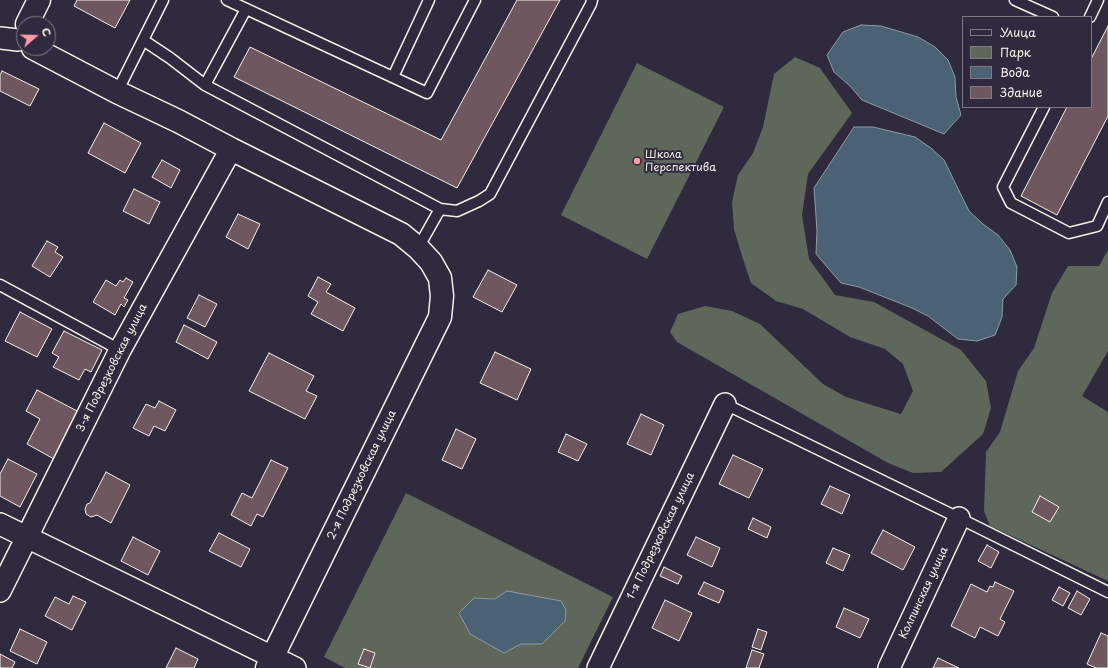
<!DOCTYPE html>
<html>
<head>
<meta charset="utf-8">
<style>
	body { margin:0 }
	#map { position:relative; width:1108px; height:668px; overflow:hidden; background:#2f2a3d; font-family:"Playpen Sans",sans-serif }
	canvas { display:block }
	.legend { position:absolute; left:962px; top:16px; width:130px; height:92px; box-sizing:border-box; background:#2f2a3d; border:1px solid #7e7a81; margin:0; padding:5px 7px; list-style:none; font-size:12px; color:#f4f1e8 }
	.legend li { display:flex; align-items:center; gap:8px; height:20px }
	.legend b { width:20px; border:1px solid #7e7a81 }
	.north { position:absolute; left:16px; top:16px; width:40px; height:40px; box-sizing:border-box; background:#2f2a3d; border:1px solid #7e7a81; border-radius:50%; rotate:70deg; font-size:11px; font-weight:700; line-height:16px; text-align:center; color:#f4f1e8 }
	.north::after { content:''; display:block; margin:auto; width:14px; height:18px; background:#ff9aa2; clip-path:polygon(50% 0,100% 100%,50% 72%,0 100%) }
</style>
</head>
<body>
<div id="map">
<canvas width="1108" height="668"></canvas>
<ul class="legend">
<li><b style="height:5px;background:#2f2a3d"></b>Улица</li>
<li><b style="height:11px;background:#5e675a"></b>Парк</li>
<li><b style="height:11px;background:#4a6274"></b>Вода</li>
<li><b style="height:11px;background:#6e575f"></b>Здание</li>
</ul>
<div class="north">С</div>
</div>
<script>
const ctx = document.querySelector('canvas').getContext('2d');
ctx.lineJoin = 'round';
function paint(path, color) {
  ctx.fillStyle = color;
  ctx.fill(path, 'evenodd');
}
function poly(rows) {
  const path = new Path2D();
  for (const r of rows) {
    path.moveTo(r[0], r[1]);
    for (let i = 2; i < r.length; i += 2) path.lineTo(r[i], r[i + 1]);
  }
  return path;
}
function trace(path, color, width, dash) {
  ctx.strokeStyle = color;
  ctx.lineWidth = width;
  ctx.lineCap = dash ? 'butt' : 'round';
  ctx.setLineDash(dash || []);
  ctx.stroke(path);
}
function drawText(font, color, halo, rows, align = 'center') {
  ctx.font = font + ' "Playpen Sans",sans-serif';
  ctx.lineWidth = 4;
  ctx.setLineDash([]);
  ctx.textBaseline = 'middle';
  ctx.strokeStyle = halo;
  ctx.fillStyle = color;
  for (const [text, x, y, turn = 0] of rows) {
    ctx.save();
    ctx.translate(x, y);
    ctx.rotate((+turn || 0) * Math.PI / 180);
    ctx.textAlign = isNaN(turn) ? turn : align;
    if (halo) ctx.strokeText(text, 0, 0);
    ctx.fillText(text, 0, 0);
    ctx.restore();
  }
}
paint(poly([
	[795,57,820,68,852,113,808,174,802,215,809,259,835,295,874,302,961,350,986,381,991,408,983,434,941,472,913,473,888,463,677,342,670,332,678,314,705,306,732,311,760,324,823,384,846,397,901,414,913,391,903,364,885,349,850,337,803,309,776,301,751,283,742,256,734,229,732,202,738,175,753,153,763,127,774,74],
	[637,63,724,107,647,259,561,215],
	[1108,250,1108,351,1082,396,1108,412,1108,581,990,526,984,511,986,452,1000,432,1018,371,1034,348,1052,293,1068,266,1099,266],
	[406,493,613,597,578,668,345,668,324,657],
	[474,598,495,599,542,644,520,644]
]), '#5e675a');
const water = poly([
	[861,25,881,26,918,37,935,47,948,60,955,77,956,97,961,115,944,134,862,100,850,86,834,72,827,55,843,32,861,25],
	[854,127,873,127,915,137,931,148,944,160,969,211,983,224,998,235,1010,250,1017,267,1016,285,1003,299,1002,317,995,335,977,341,958,339,928,316,912,308,859,287,841,283,816,254,817,231,814,188,854,127],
	[507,591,561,601,566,610,565,621,542,644,521,644,504,653,470,634,459,613,474,598,495,599,507,591]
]);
paint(water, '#4a6274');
trace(water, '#8e9ba2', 1);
const building = poly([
	[77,0,130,0,115,28,74,6,77,0],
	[517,0,560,0,457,188,234,77,250,47,441,140,517,0],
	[1108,26,1108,116,1057,215,1021,196,1067,107,1091,107,1091,59,1108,26],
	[2,71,39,89,30,106,0,91,0,75,2,71],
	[104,123,141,143,125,173,88,153,104,123],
	[162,160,180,170,171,188,152,177,162,160],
	[134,189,160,202,149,224,123,211,134,189],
	[238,214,260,224,248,249,226,237,238,214],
	[47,241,58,247,55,252,63,257,50,277,32,266,47,241],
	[488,270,517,285,502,312,473,297,488,270],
	[318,277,331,284,326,292,355,308,343,331,311,314,318,302,308,296,318,277],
	[126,278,133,282,124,298,128,300,124,307,121,304,115,315,93,302,106,280,116,286,120,280,123,282,126,278],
	[199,295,217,304,205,327,187,318,199,295],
	[20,312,52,329,37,357,5,341,20,312],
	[184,325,217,342,208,359,176,342,184,325],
	[64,331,102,350,91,372,85,369,79,380,53,367,59,357,52,353,64,331],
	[495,352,531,369,517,400,480,383,495,352],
	[269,353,314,376,306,391,317,396,305,419,249,391,269,353],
	[37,390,79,412,54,459,27,444,40,419,26,411,37,390],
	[159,401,176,410,165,431,154,426,149,436,133,428,146,404,155,408,159,401],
	[641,414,664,425,651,455,627,444,641,414],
	[456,429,476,439,462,469,442,460,456,429],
	[566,434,587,444,578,461,558,452,566,434],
	[733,455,763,469,749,498,719,484,733,455],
	[8,459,37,474,20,507,0,496,0,474,8,459],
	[271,460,288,468,263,517,257,514,251,526,231,515,242,493,252,498,271,460],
	[106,472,130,485,111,523,97,515,91,517,86,514,85,509,87,504,90,503,106,472],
	[830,486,850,495,842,514,821,504,830,486],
	[1040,496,1059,507,1050,522,1032,512,1040,496],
	[753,518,771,527,767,538,748,529,753,518],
	[883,530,915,547,903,570,871,553,883,530],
	[219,533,250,549,241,567,209,551,219,533],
	[133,537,160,551,148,575,121,561,133,537],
	[696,537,720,548,712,567,687,555,696,537],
	[987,545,999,552,991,568,978,561,987,545],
	[833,548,850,555,843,571,826,563,833,548],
	[664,567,682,576,678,584,660,576,664,567],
	[704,582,724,591,719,603,698,594,704,582],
	[995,582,1014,591,1000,619,1005,622,998,636,980,627,975,638,951,626,971,584,987,592,990,586,993,587,995,582],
	[1059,587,1070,593,1063,606,1052,600,1059,587],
	[1077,591,1090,599,1081,615,1068,608,1077,591],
	[73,596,86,602,72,630,45,616,55,597,69,604,73,596],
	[665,600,692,613,679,641,652,628,665,600],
	[844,608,869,619,860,638,836,627,844,608],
	[20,629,47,642,37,664,10,651,20,629],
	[758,629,767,632,761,650,752,647,758,629],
	[1101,633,1108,636,1108,668,1096,668,1087,664,1101,633],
	[176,648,198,659,194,668,166,668,176,648],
	[364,649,375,653,370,668,358,664,364,649],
	[752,650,764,654,759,668,746,668,752,650],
	[0,654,15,662,12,668,2,668,0,667,0,654],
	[938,658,959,668,933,668,938,658]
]);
paint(building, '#6e575f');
trace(building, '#f4f1e8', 1);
const service = poly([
	[227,0,427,93,475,0],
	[1015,0,1053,17],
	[1090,17,1098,0],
	[143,40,170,58,205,85,440,209,457,211,479,201,490,194,591,4,592,0],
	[393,77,429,0],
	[205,85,246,9],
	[117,92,163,0],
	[1044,107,1003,187,1011,203,1069,233,1097,226,1108,202],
	[418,248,440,209],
	[0,285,120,350],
	[725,404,959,518,1108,592]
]);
const minor = poly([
	[0,38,18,40],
	[0,524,295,668],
	[0,591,120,350,231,149],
	[598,668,725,404],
	[889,668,959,518]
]);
const tertiary = poly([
	[27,24,39,0],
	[33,48,117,92,178,121,231,149,401,234,418,248,431,262,440,278,442,296,440,317,267,668]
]);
trace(service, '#f4f1e8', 13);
trace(minor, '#f4f1e8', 24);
trace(tertiary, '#f4f1e8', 25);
trace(service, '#2f2a3d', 10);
trace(minor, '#2f2a3d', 21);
trace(tertiary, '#2f2a3d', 22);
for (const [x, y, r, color] of [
	[637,161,4,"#ff9aa2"]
]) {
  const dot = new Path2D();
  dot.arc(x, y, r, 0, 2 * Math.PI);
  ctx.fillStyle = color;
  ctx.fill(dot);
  trace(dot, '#2f2a3d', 1.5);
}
drawText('11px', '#f4f1e8', '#2f2a3d', [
	["Школа",645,155],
	["Перспектива",645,168]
], 'left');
drawText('11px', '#f4f1e8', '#2f2a3d', [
	["3-я Подрезковская улица",112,368,-63],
	["2-я Подрезковская улица",362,475,-64],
	["1-я Подрезковская улица",661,536,-64],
	["Колпинская улица",924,593,-65]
]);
</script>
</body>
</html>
